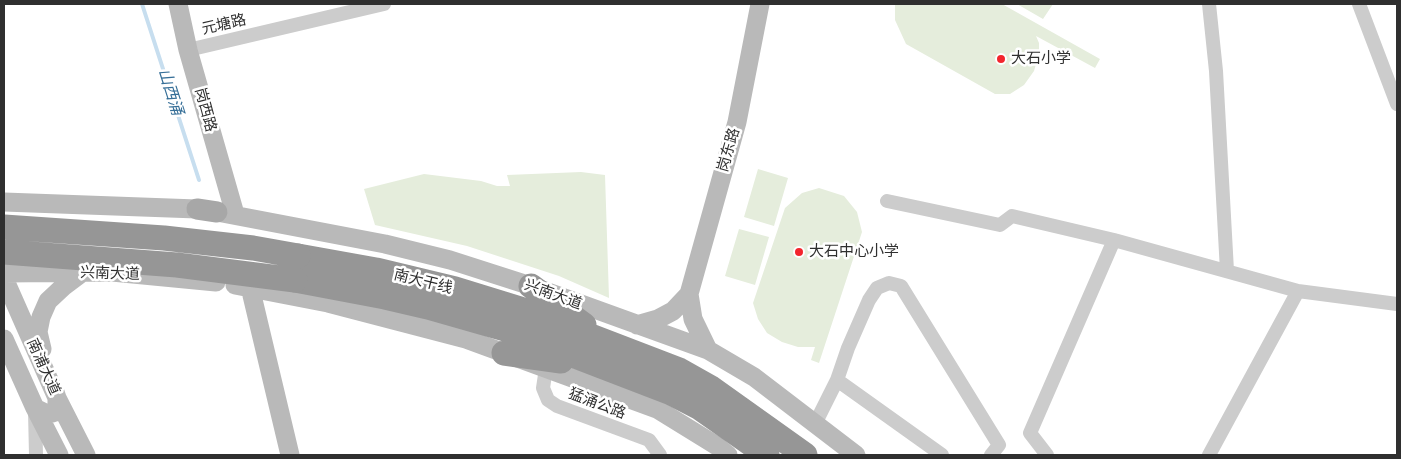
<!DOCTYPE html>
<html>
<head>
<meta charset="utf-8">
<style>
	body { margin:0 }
	#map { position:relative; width:1401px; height:459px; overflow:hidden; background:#fff; font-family:"Space Grotesk",sans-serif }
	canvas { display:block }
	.frame { position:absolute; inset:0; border:5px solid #2f2f2f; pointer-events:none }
</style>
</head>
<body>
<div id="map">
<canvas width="1401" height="459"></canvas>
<div class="frame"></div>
</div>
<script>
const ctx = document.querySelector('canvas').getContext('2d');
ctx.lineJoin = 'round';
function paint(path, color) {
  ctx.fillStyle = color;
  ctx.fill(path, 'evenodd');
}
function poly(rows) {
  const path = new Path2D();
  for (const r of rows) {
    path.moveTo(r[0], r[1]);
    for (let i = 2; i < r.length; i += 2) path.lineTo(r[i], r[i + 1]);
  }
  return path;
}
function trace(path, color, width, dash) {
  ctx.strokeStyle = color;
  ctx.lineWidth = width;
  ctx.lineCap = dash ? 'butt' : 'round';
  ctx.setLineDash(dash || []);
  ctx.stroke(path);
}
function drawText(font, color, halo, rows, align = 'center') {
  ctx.font = font + ' "Space Grotesk","Noto Sans SC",sans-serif';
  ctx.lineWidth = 5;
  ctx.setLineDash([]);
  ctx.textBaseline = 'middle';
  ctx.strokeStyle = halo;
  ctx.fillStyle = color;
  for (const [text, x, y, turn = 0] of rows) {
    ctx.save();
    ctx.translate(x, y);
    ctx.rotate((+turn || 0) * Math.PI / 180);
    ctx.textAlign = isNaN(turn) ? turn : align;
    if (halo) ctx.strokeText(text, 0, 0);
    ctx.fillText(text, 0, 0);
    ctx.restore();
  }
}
paint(poly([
	[895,4,1002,4,1100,59,1095,68,1036,36,1039,43,1039,54,1034,71,1024,85,1010,94,995,94,906,44,895,20],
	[1017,4,1053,4,1043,19],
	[758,169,788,178,774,226,744,217],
	[581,172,605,175,609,298,559,276,467,246,375,225,364,189,424,174,481,181,497,186,510,186,507,175],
	[819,188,844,196,857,212,862,232,819,363,811,360,815,347,798,347,782,342,767,333,758,319,753,303,785,208,802,193],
	[739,229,769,237,755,285,725,276]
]), '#e5eddc');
trace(poly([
	[142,4,199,180]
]), '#c7deef', 4);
trace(poly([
	[1209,4,1216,71,1227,271],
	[1359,4,1397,104],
	[188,50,384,4],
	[887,201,1000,225,1012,216,1114,240,1298,291,1397,304],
	[546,368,543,388,548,400,557,406,649,440,660,455],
	[837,380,942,455],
	[35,411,36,455],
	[815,424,837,380,848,348,869,300,877,288,889,283,901,286,999,445,991,455],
	[1047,455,1030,433,1114,240],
	[1209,455,1298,291]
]), '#ccc', 14);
trace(poly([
	[178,4,188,50,235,214],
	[4,202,197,209],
	[217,212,385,244,450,260,531,286,708,350,754,377,856,455],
	[4,273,112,272,216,282],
	[4,278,57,398,86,455],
	[235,285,328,303,466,339,657,409,717,446,728,455],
	[250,287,290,455],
	[637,325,658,319,673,311,689,294],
	[4,339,35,408,59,455],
	[42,349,38,332,41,317,48,301,63,287,83,272],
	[708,350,693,319,689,294,737,122,760,4],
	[35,408,47,414,53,413,57,408,57,398,55,392]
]), '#b9b9b9', 19);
trace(poly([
	[197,209,217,212]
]), '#a7a7a7', 21);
trace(poly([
	[298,256,376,270,455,289,520,309,679,370,711,388,805,455],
	[295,280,385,297,428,307,505,329,669,392,700,408,767,455],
	[531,286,584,325],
	[504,353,561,361]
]), '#969696', 25);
trace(poly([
	[4,227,164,238,253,248,298,256],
	[4,252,177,265,295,280]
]), '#969696', 25);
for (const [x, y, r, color] of [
	[1001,59,5,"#f3252d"],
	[799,252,5,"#f3252d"]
]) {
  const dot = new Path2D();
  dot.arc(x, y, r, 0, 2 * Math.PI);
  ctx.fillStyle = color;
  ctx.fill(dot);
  trace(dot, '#fff', 2);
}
drawText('15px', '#2f2f2f', '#fff', [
	["元塘路",224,25,-13],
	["岗西路",205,110,75],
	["岗东路",729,150,-74],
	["兴南大道",110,274,2],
	["南大干线",423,282,14],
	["兴南大道",553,295,20],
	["南浦大道",43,367,66],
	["猛涌公路",597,404,21]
]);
drawText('15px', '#2f2f2f', '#fff', [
	["大石小学",1011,59],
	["大石中心小学",809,252]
], 'left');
drawText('italic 16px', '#366f98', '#fff', [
	["山西涌",170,92,72]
]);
</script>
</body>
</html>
